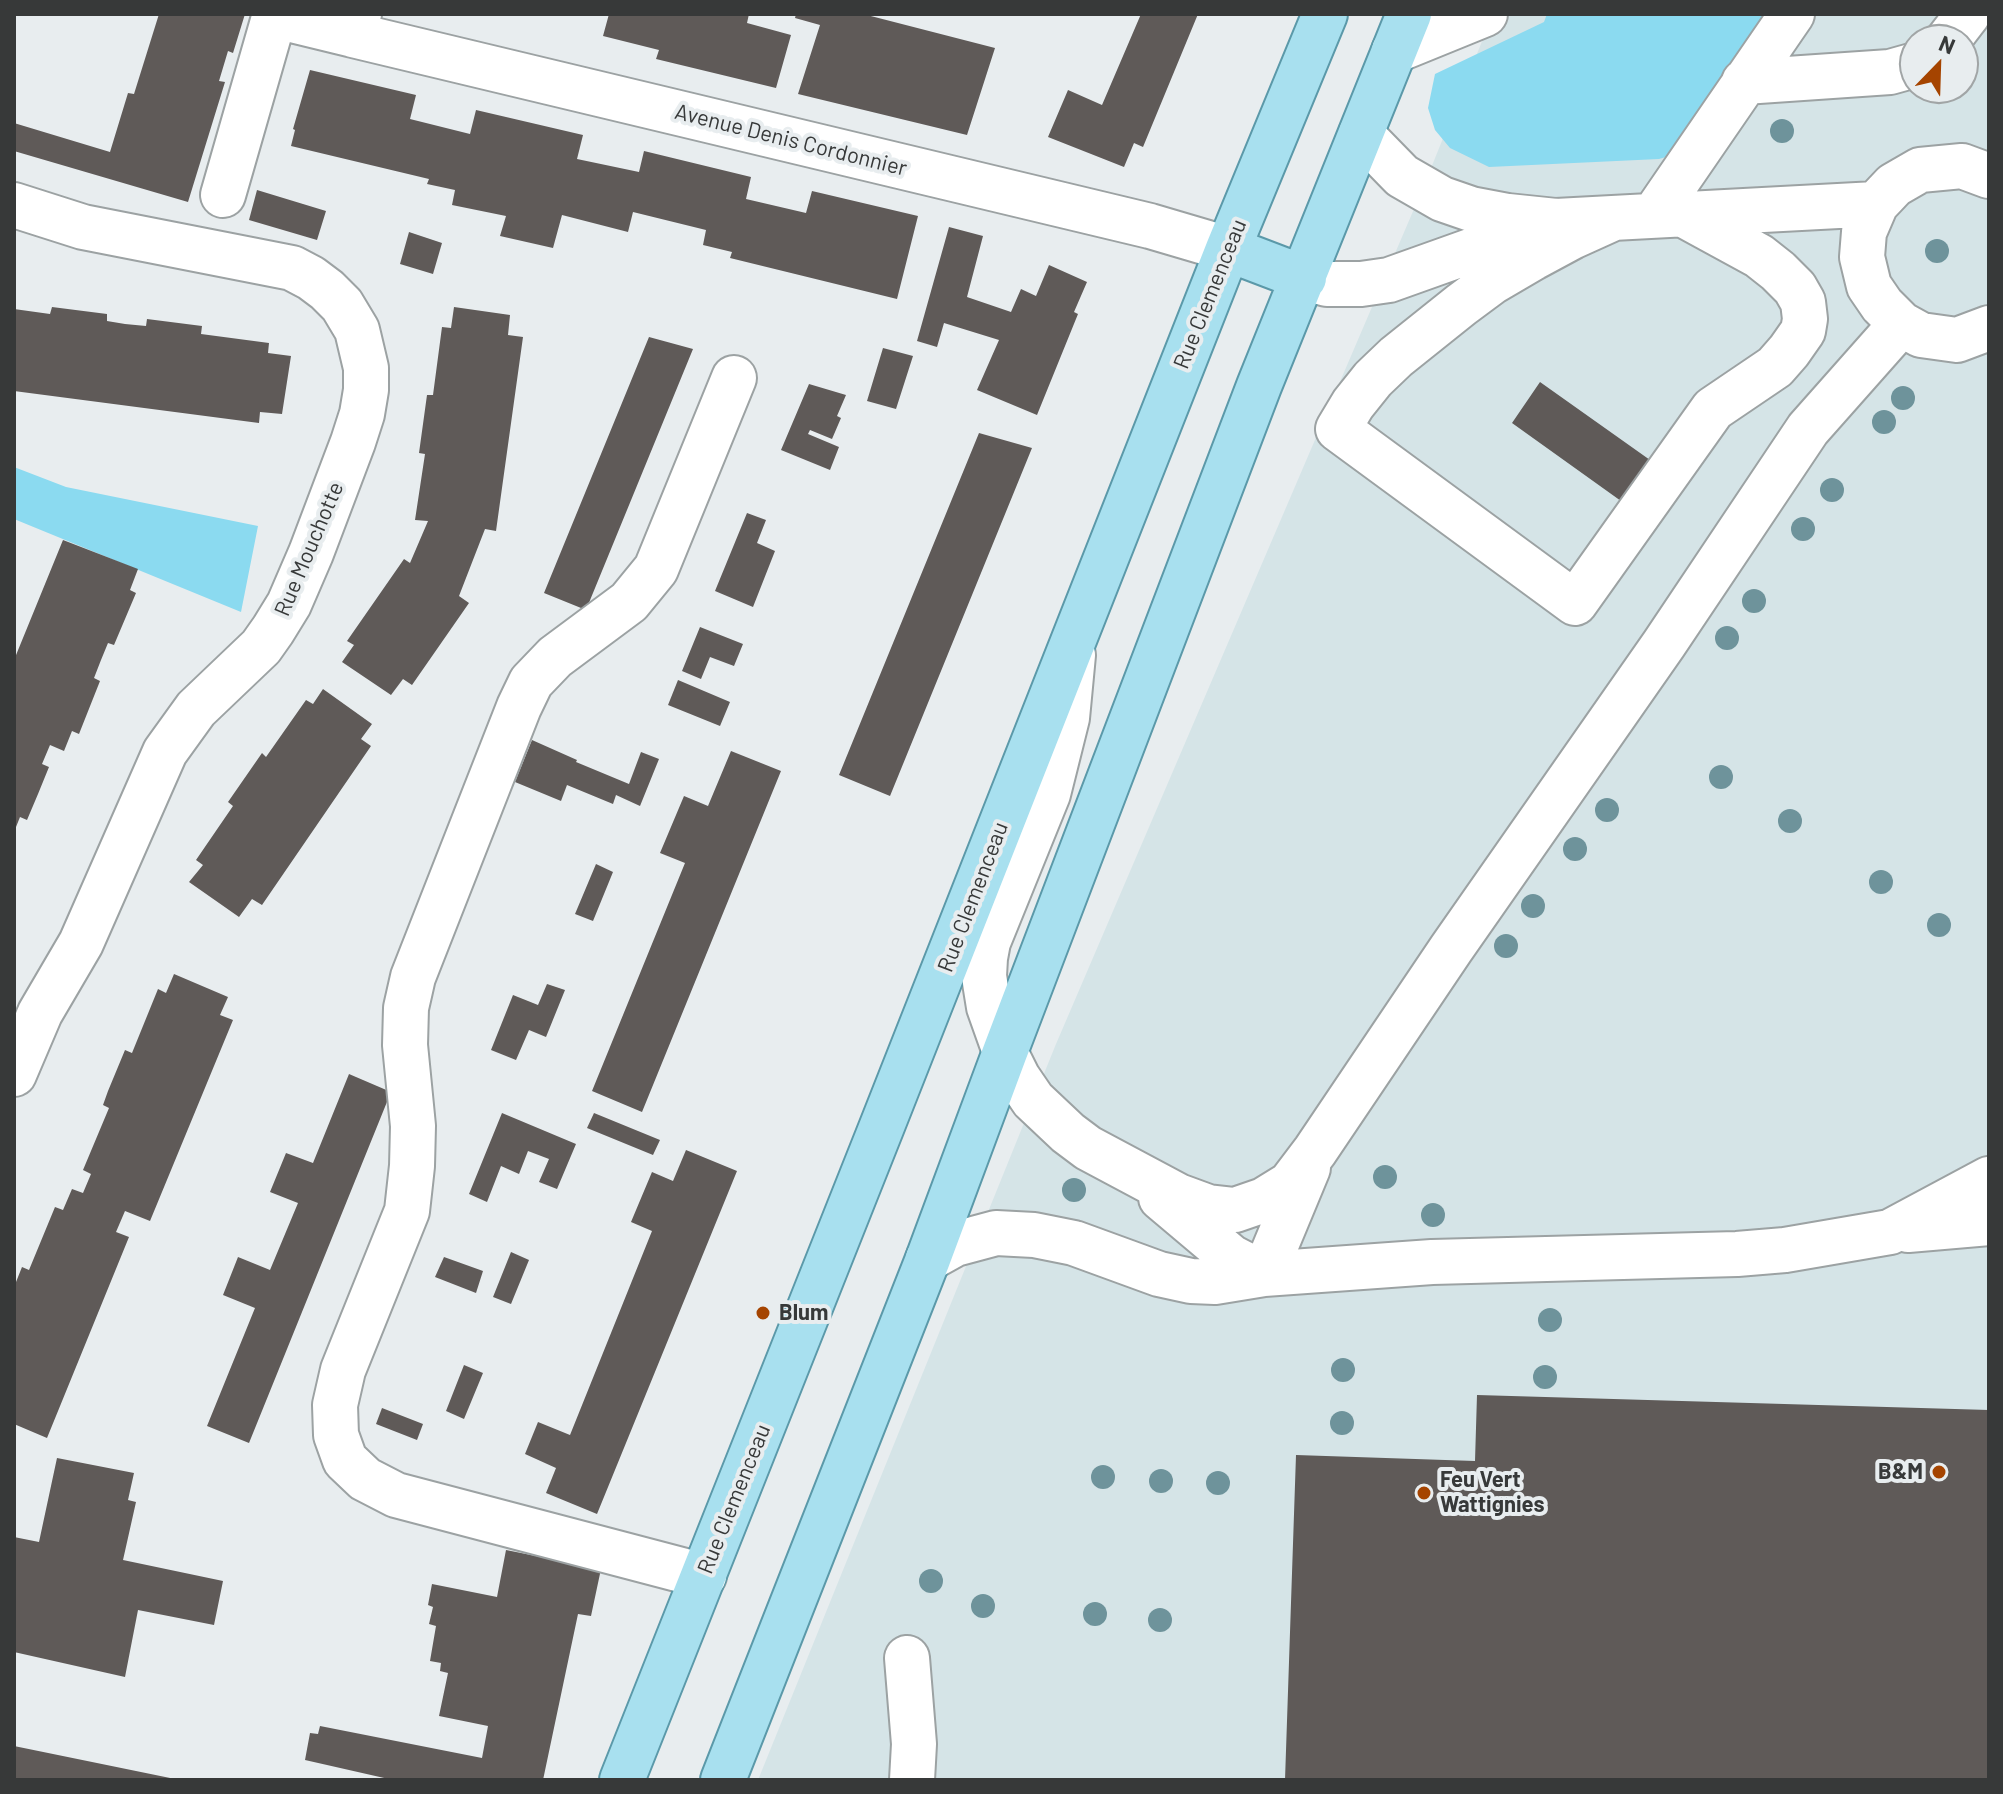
<!DOCTYPE html>
<html>
<head>
<meta charset="utf-8">
<style>
	body { margin:0 }
	#map { position:relative; width:2003px; height:1794px; overflow:hidden; background:#e8edef; font-family:Barlow,sans-serif }
	canvas { display:block }
	.frame { position:absolute; inset:0; border:16px solid #373939; pointer-events:none }
	.north { position:absolute; left:1899px; top:24px; width:80px; height:80px; box-sizing:border-box; background:#e8edef; border:2px solid #a1a5a6; border-radius:50%; rotate:23deg; font-size:22px; font-weight:700; line-height:32px; text-align:center; color:#373939 }
	.north::after { content:''; display:block; margin:auto; width:28px; height:36px; background:#a54400; clip-path:polygon(50% 0,100% 100%,50% 72%,0 100%) }
</style>
</head>
<body>
<div id="map">
<canvas width="2003" height="1794"></canvas>
<div class="frame"></div>
<div class="north">N</div>
</div>
<script>
const ctx = document.querySelector('canvas').getContext('2d');
ctx.lineJoin = 'round';
function paint(path, color) {
  ctx.fillStyle = color;
  ctx.fill(path, 'evenodd');
}
function poly(rows) {
  const path = new Path2D();
  for (const r of rows) {
    path.moveTo(r[0], r[1]);
    for (let i = 2; i < r.length; i += 2) path.lineTo(r[i], r[i + 1]);
  }
  return path;
}
function trace(path, color, width, dash) {
  ctx.strokeStyle = color;
  ctx.lineWidth = width;
  ctx.lineCap = dash ? 'butt' : 'round';
  ctx.setLineDash(dash || []);
  ctx.stroke(path);
}
function drawText(font, color, halo, rows, align = 'center') {
  ctx.font = font + ' Barlow,sans-serif';
  ctx.lineWidth = 8;
  ctx.setLineDash([]);
  ctx.textBaseline = 'middle';
  ctx.strokeStyle = halo;
  ctx.fillStyle = color;
  for (const [text, x, y, turn = 0] of rows) {
    ctx.save();
    ctx.translate(x, y);
    ctx.rotate((+turn || 0) * Math.PI / 180);
    ctx.textAlign = isNaN(turn) ? turn : align;
    if (halo) ctx.strokeText(text, 0, 0);
    ctx.fillText(text, 0, 0);
    ctx.restore();
  }
}
paint(poly([
	[1493,14,1989,14,1989,1780,758,1780,1056,1044,1423,188],
	[1915,40,1963,40,1963,88,1915,88]
]), '#d5e4e7');
paint(poly([
	[1547,14,1771,14,1676,154,1659,159,1489,167,1450,148,1435,130,1428,108,1435,74,1544,22],
	[14,467,66,487,258,526,241,612,14,519]
]), '#8bdaf0');
paint(poly([
	[159,14,245,14,233,53,228,51,219,81,225,82,188,202,14,151,14,123,110,152,128,93,134,94],
	[609,14,749,14,747,23,791,35,776,88,656,59,659,50,603,36],
	[796,14,863,14,995,48,967,135,798,94,820,25,795,18],
	[1141,14,1198,14,1143,147,1134,143,1124,167,1048,137,1068,90,1102,105],
	[310,70,416,95,410,119,470,134,476,110,583,135,577,159,639,172,644,151,751,177,746,199,806,213,812,191,918,216,897,299,730,258,732,252,703,245,706,230,633,212,628,232,562,215,553,248,500,236,506,216,452,205,455,190,427,184,429,179,291,146,295,130,293,129],
	[257,190,326,211,317,240,249,220],
	[949,227,983,236,967,297,1011,312,1021,289,1036,296,1049,265,1087,282,1074,312,1078,314,1037,415,977,390,999,340,944,323,937,347,917,341],
	[409,232,442,243,433,274,400,264],
	[52,307,107,314,107,321,125,324,146,326,147,319,202,326,201,334,269,343,268,353,291,356,282,414,260,412,259,423,14,391,14,309,50,314],
	[454,307,510,315,508,335,523,337,496,531,485,529,459,596,469,603,412,685,403,679,391,695,342,662,354,645,347,641,404,559,410,563,428,521,415,520,425,454,419,453,427,395,433,395,442,327,451,328],
	[649,337,693,349,586,610,544,593],
	[883,348,913,356,896,409,867,401],
	[1540,382,1650,460,1621,501,1512,423],
	[809,384,846,395,837,416,841,418,832,439,810,430,808,434,839,447,830,470,781,450],
	[979,433,1032,448,890,796,839,775],
	[747,513,766,520,757,543,775,551,753,607,715,591],
	[63,540,138,569,130,590,136,593,114,645,108,643,101,660,94,678,100,681,79,734,72,731,64,751,50,745,42,764,49,767,38,794,27,820,20,817,14,832,14,660],
	[700,627,743,644,734,666,710,657,701,679,682,671],
	[678,680,730,702,720,726,668,705],
	[323,689,372,724,361,739,371,746,262,905,252,899,239,917,189,882,203,865,196,860,233,806,228,802,262,753,266,757,306,700,313,704],
	[532,740,577,760,576,762,629,784,641,752,659,759,640,806,616,795,613,804,567,785,561,801,515,782],
	[731,751,781,771,642,1112,592,1091,685,863,660,853,684,796,708,806],
	[596,864,613,872,593,921,575,914],
	[174,974,228,997,220,1015,233,1020,150,1221,125,1211,116,1232,129,1237,47,1438,14,1424,14,1287,22,1267,29,1270,55,1207,63,1210,72,1189,83,1193,91,1174,83,1170,109,1108,103,1105,108,1091,125,1050,132,1053,158,989,166,993],
	[547,984,565,990,546,1037,529,1030,516,1060,491,1050,513,995,538,1005],
	[349,1074,391,1092,249,1443,207,1426,255,1308,223,1295,238,1257,270,1270,298,1203,270,1192,286,1153,313,1163],
	[502,1113,576,1144,557,1189,539,1182,549,1159,528,1151,519,1174,501,1166,487,1202,469,1194],
	[594,1113,660,1140,653,1155,587,1128],
	[686,1150,737,1171,597,1514,546,1493,556,1468,525,1454,538,1422,570,1435,652,1231,631,1222,652,1172,673,1181],
	[511,1252,529,1260,511,1304,493,1297],
	[444,1257,483,1271,476,1293,435,1277],
	[464,1365,483,1373,464,1419,446,1411],
	[1477,1395,1989,1410,1989,1780,1285,1780,1296,1455,1475,1461],
	[382,1408,423,1424,417,1440,376,1424],
	[57,1458,134,1473,128,1500,136,1502,123,1560,223,1581,214,1625,138,1610,125,1677,14,1652,14,1537,39,1542],
	[506,1550,601,1569,591,1616,578,1614,543,1780,393,1780,305,1760,310,1733,318,1734,320,1726,482,1758,488,1726,439,1716,448,1673,440,1671,441,1663,430,1661,436,1626,429,1624,433,1607,428,1605,432,1584,497,1597],
	[14,1746,175,1779,175,1780,14,1780]
]), '#5f5a58');
const minor = poly([
	[359,14,353,35,1150,226,1228,249],
	[275,16,353,35],
	[1948,40,1968,14],
	[1394,51,1485,14],
	[1744,82,1890,72,1915,65],
	[1361,134,1402,176,1442,199,1471,209,1508,216,1556,221,1876,204],
	[1989,176,1962,166,1920,170,1894,185,1876,204,1864,232,1862,257,1869,286,1882,305,1901,324,1921,335,1957,340,1989,328],
	[223,195,275,14],
	[14,205,83,227,292,268,311,278,327,290,342,305,357,330,366,368,366,390,362,414,353,442,311,553,289,604,273,630,261,647,196,709,165,752,81,943,40,1013,14,1074],
	[1654,215,1792,14],
	[1614,218,1572,237,1533,258,1492,282,1461,305,1396,357,1373,379,1353,404,1338,429,1575,603,1713,409,1775,367,1789,351,1803,331,1805,319,1803,302,1795,288,1778,271,1759,256,1682,214],
	[1304,278,1327,284,1361,284,1389,280,1546,224],
	[1073,655,1067,718,1048,794,988,942,985,958,984,976,989,1007,1005,1052,1018,1078,1033,1100,1068,1133,1088,1148,1178,1196,1208,1207,1235,1210,1264,1200,1290,1184,1315,1151,1451,949,1664,644,1808,429,1901,324],
	[1161,1198,1231,1257,1264,1274,1308,1168],
	[1908,1230,1989,1223],
	[928,1259,955,1244,996,1233,1034,1235,1074,1243,1159,1274,1191,1281,1215,1282,1264,1274,1432,1262,1737,1254,1785,1250,1890,1232,1989,1179],
	[704,1576,396,1495,365,1479,345,1460,336,1435,335,1405,343,1370,407,1211,412,1166,413,1126,405,1045,406,1008,413,977,519,707,531,682,555,657,629,602,656,569,734,378],
	[907,1658,914,1744,912,1780]
]);
const major = poly([
	[1228,249,1304,278],
	[622,1780,882,1126,1228,249,1325,14],
	[723,1780,928,1259,1005,1052,1259,386,1409,14]
]);
trace(minor, '#9ca2a3', 48);
trace(major, '#5b99a9', 48);
trace(minor, '#fff', 44);
trace(major, '#a8e0ef', 44);
ctx.fillStyle = '#6e939b';
for (const [x, y] of [
	[1782,131],
	[1937,251],
	[1903,398],
	[1884,422],
	[1832,490],
	[1803,529],
	[1754,601],
	[1727,638],
	[1721,777],
	[1607,810],
	[1790,821],
	[1575,849],
	[1881,882],
	[1533,906],
	[1939,925],
	[1506,946],
	[1385,1177],
	[1074,1190],
	[1433,1215],
	[1550,1320],
	[1343,1370],
	[1545,1377],
	[1342,1423],
	[1103,1477],
	[1161,1481],
	[1218,1483],
	[931,1581],
	[983,1606],
	[1095,1614],
	[1160,1620]
]) {
  ctx.beginPath();
  ctx.arc(x, y, 12, 0, 2 * Math.PI);
  ctx.fill();
}
for (const [x, y, r, color] of [
	[763,1313,8,"#a54400"],
	[1939,1472,8,"#a54400"],
	[1424,1493,8,"#a54400"]
]) {
  const dot = new Path2D();
  dot.arc(x, y, r, 0, 2 * Math.PI);
  ctx.fillStyle = color;
  ctx.fill(dot);
  trace(dot, '#e8edef', 3);
}
drawText('22px', '#373939', '#e8edef', [
	["Avenue Denis Cordonnier",791,140,14],
	["Rue Clemenceau",1210,294,-68],
	["Rue Mouchotte",309,549,-67],
	["Rue Clemenceau",973,897,-69],
	["Rue Clemenceau",734,1499,-68]
]);
drawText('bold 22px', '#373939', '#e8edef', [
	["Blum",779,1313],
	["B&M",1923,1472,"right"],
	["Feu Vert",1440,1480],
	["Wattignies",1440,1505]
], 'left');
</script>
</body>
</html>
